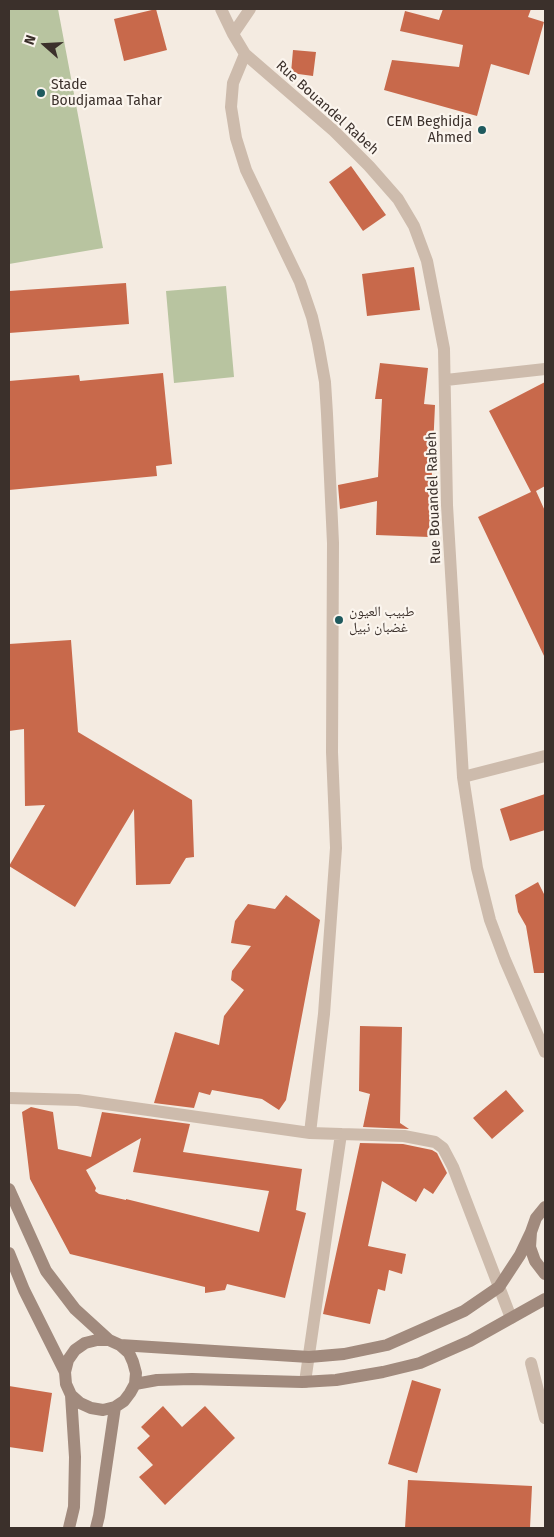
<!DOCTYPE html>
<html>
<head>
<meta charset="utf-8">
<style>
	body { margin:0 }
	#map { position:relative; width:554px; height:1537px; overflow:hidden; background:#f4ebe1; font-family:"Fira Sans",sans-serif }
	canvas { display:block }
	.frame { position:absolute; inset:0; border:10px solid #3b302b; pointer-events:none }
	.north { position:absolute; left:20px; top:20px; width:50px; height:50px; -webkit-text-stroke:4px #fbf5ee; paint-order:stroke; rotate:289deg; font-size:14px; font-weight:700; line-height:20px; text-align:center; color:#3b302b }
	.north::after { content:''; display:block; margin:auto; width:18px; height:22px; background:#3b302b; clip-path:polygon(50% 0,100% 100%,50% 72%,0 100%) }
</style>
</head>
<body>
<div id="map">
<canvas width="554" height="1537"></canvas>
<div class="frame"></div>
<div class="north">N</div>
</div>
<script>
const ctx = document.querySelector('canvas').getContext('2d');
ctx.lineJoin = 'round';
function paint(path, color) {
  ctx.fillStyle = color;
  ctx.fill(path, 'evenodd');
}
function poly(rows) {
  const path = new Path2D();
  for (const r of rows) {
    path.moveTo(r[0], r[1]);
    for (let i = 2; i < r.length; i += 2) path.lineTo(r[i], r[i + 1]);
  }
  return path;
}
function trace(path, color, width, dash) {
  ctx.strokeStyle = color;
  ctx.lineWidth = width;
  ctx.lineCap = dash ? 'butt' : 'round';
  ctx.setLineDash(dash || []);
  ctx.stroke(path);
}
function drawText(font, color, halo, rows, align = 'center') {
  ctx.font = font + ' "Fira Sans","Noto Naskh Arabic",sans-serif';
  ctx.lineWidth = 4.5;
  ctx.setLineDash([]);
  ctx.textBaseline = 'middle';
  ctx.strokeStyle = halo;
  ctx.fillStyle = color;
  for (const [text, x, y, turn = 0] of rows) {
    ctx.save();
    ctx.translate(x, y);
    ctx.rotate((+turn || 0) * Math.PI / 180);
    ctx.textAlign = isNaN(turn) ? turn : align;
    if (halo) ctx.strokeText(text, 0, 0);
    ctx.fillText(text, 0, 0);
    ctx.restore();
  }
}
paint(poly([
	[9,9,58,9,103,248,9,264],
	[226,286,234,377,174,383,166,291]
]), '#b8c4a0');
paint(poly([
	[156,9,167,50,124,61,114,19],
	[443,9,531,9,528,17,544,22,529,75,491,64,477,116,384,90,392,60,459,67,463,45,400,31,405,11,439,20],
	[293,50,316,52,313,76,291,73],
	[351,166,386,215,363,231,329,182],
	[414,267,420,310,367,316,362,274],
	[126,283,129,324,9,333,9,291],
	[380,363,428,368,424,404,435,405,429,537,376,535,377,501,340,509,338,485,378,477,382,399,375,399],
	[163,373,172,464,156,466,157,476,9,490,9,381,79,375,80,381],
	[545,382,545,486,536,491,545,511,545,658,478,517,531,492,489,411],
	[71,640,78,732,192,800,194,857,186,858,170,884,136,885,134,809,75,907,9,866,45,805,25,806,24,729,9,731,9,644],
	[545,794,545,830,510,841,500,809],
	[538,882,545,896,545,973,534,973,526,926,518,912,515,895],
	[286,895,320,920,286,1100,279,1110,262,1099,212,1090,210,1095,199,1092,194,1108,154,1103,175,1032,219,1045,224,1016,244,990,231,980,232,971,251,946,231,943,235,921,248,904,275,909],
	[360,1026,402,1027,400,1123,409,1129,363,1127,370,1094,359,1091],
	[506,1090,524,1111,492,1139,473,1118],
	[31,1107,53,1112,58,1149,91,1157,102,1112,190,1124,183,1152,302,1169,296,1210,306,1213,285,1298,227,1284,225,1290,205,1293,205,1287,70,1254,30,1179,22,1112],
	[141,1138,133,1172,269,1191,259,1232,126,1199,126,1200,99,1194,95,1191,96,1188,86,1170],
	[360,1143,403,1144,432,1150,437,1153,447,1173,433,1194,424,1188,416,1202,382,1181,368,1246,406,1254,402,1274,389,1270,385,1291,378,1289,370,1324,323,1314],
	[412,1380,441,1389,417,1473,388,1464],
	[9,1386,52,1393,43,1452,9,1447],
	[163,1406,182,1427,205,1406,235,1438,165,1505,139,1477,153,1465,137,1448,150,1436,141,1427],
	[408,1480,532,1486,530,1528,405,1528]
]), '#c8694b');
trace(poly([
	[221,9,233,34,245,54,334,131,369,166,398,199,414,226,427,261,444,349,447,505,463,777,477,868,490,920,505,960,545,1052],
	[233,34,250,9],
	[245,54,233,83,231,107,236,138,246,170,300,282,312,317,318,343,325,382,327,414,333,543,332,752,336,848,324,1014,310,1133],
	[446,380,545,369],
	[463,777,545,756],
	[9,1098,78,1100,310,1133,404,1136,435,1142,443,1148,453,1167,511,1318],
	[531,1363,545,1418],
	[305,1382,341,1134]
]), '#cdbbac', 12);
trace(poly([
	[9,1189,46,1271,75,1309,109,1340,120,1345,129,1353,133,1362,136,1373,135,1384,130,1393,124,1401,115,1407,103,1410,91,1408,80,1403,71,1395,66,1384,65,1372,68,1360,75,1350,85,1343,97,1340,109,1340],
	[545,1207,536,1218,531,1232,530,1247,535,1261,545,1274],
	[9,1253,24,1290,65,1372],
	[120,1345,309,1357,344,1354,387,1345,464,1311,499,1287,520,1255,531,1232],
	[135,1384,157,1380,192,1379,302,1382,336,1380,383,1372,420,1363,470,1341,545,1299],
	[69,1528,74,1507,75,1457,71,1395],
	[96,1528,99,1516,115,1407]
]), '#a18a7d', 12);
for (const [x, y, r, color] of [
	[41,93,5,"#1f5a5e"],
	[482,130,5,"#1f5a5e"],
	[339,620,5,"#1f5a5e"]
]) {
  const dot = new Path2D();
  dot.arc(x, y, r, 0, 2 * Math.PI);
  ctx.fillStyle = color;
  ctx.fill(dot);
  trace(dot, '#fbf5ee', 2);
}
drawText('14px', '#3b302b', '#fbf5ee', [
	["Stade",51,85],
	["Boudjamaa Tahar",51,101],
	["CEM Beghidja",472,122,"right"],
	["Ahmed",472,138,"right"],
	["طبيب العيون",349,612],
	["غضبان نبيل",349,628]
], 'left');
drawText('14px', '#3b302b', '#fbf5ee', [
	["Rue Bouandel Rabeh",327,108,42],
	["Rue Bouandel Rabeh",434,498,-92]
]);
</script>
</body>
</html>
